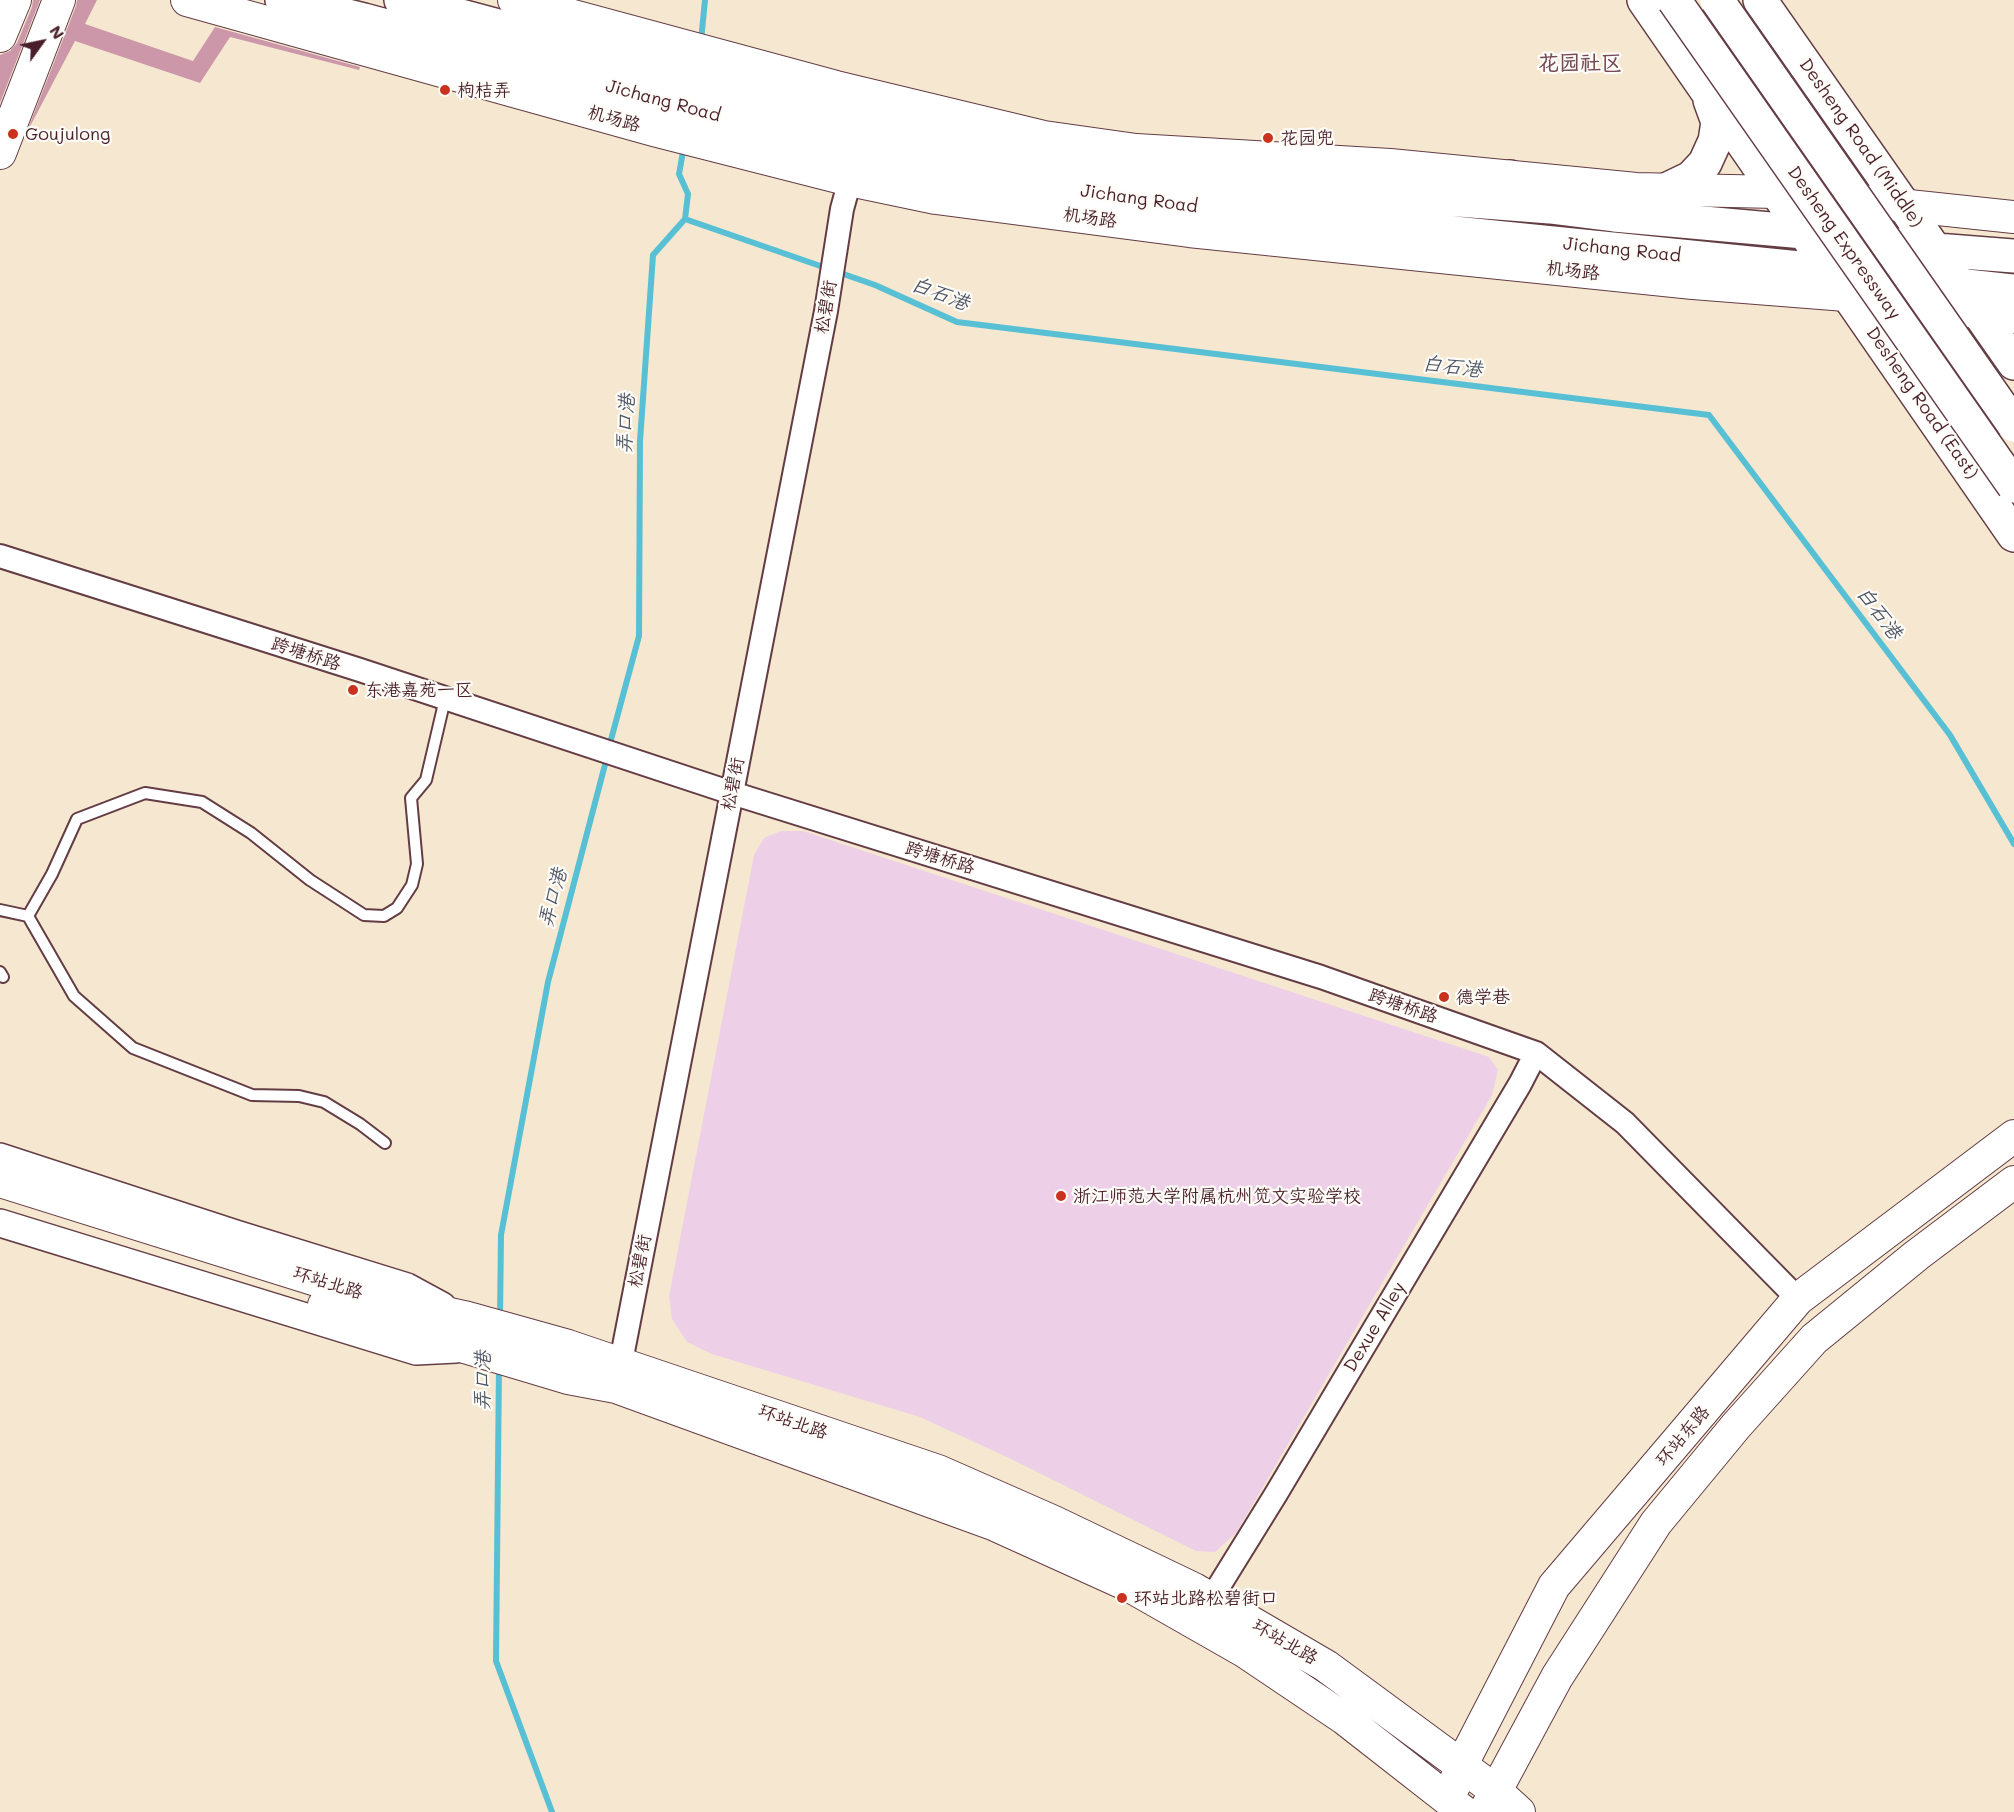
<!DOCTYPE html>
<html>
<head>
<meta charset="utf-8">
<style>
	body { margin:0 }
	#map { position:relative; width:2014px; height:1812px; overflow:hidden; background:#f5e7d0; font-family:Mali,sans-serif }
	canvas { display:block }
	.north { position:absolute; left:12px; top:12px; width:60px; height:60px; -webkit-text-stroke:4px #fdfcf7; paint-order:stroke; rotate:57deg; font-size:16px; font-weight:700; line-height:24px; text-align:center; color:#4a1f2b }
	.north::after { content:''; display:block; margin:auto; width:21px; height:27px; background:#4a1f2b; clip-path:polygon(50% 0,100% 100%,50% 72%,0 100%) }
</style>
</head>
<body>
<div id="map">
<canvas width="2014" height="1812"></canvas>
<div class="north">N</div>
</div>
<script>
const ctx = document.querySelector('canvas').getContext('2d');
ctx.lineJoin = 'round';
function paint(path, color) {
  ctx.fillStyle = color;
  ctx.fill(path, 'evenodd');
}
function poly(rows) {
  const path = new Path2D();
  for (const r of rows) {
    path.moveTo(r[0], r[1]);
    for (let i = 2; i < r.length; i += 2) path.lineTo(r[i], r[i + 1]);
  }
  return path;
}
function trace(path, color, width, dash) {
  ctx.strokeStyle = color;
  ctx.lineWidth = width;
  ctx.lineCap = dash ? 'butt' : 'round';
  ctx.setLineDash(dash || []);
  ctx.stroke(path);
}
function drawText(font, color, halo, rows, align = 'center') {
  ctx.font = font + ' Mali,"LXGW WenKai TC",sans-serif';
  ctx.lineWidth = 4.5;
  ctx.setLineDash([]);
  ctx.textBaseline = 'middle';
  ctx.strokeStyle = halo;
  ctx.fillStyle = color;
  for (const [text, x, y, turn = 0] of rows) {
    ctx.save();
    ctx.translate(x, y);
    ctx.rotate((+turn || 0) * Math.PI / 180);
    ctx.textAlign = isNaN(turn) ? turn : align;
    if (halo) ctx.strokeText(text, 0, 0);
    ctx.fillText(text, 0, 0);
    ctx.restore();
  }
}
paint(poly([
	[781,831,803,831,1489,1057,1498,1070,1492,1095,1236,1533,1215,1552,1196,1551,1009,1458,920,1417,712,1354,687,1342,672,1319,669,1296,754,855,764,838]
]), '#edd0e8');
trace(poly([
	[701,41,705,0],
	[685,219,875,285,957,322,1709,415,1950,735,2014,844],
	[609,747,639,636,640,441,653,255,685,219,688,194,679,174,684,146],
	[500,1317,501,1235,548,982,607,757],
	[499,1366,496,1661,552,1812]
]), '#57c0d4', 6);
paint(poly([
	[33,0,40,0,0,103,0,55,10,51,17,43,32,7],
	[77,0,97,0,85,24,193,61,215,27,360,67,359,70,230,37,200,83,75,41,26,134,76,6]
]), '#cc98a9');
const service = poly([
	[0,910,28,916,74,996,133,1048,252,1095,299,1096,324,1102,360,1124,385,1143],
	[28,916,52,874,77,819,145,793,202,802,251,833,310,880,364,915,384,916,397,908,412,885,417,864,411,798,426,780,445,699],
	[0,972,3,977]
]);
const minor = poly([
	[0,556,360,670,732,793,1321,977,1536,1053,1625,1123,1798,1299],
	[618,1377,826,311,842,209,850,180],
	[1211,1599,1276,1494,1520,1084,1536,1053]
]);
const tertiary = poly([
	[0,1157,236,1234,407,1287,442,1306],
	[0,1223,416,1351,456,1349]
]);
const secondary = poly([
	[187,0,654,130,850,180,936,198,1189,231,1693,283,1846,295,2014,317],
	[514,0,836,87,1044,137,1136,150,1390,165,1636,189,1777,192,2014,217],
	[0,36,15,0],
	[0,153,59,0],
	[0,1181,361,1294,464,1317,568,1346,938,1471,1054,1522,1194,1589,1326,1666,1496,1791,1519,1812],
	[324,1305,568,1378,616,1387,993,1524,1130,1586,1244,1651,1345,1719,1464,1812],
	[1454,1786,1461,1766,1554,1586,1798,1299,2014,1136],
	[1486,1809,1557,1677,1656,1523,1736,1426,1814,1339,1917,1255,2014,1182]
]);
const primary = poly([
	[282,0,364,20,848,151,986,176,1139,201,1829,271,2014,291],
	[401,0,872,126,1011,154,1173,178,1550,207,1614,215,1804,232,1936,250,2014,256],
	[1644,0,2014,535],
	[1760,0,2014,363],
	[1510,177,1550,207],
	[1666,190,1691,178,1705,163,1715,141,1718,122,1710,100]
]);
trace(service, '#643d44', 14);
trace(minor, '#643d44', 26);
trace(tertiary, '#643d44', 30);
trace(secondary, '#643d44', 34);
trace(primary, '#643d44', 36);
trace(service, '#fff', 10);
trace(minor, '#fff', 22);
trace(tertiary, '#fff', 27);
trace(secondary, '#fff', 32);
trace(primary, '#fff', 33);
const trunkBridge = poly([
	[1674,0,2014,486],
	[1717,0,2014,425]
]);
trace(trunkBridge, '#643d44', 36, []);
trace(trunkBridge, '#fff', 33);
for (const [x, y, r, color] of [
	[445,90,6,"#c8321e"],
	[13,134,6,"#c8321e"],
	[1268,138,6,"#c8321e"],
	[353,690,6,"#c8321e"],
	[1444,997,6,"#c8321e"],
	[1061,1196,6,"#c8321e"],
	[1122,1598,6,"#c8321e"]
]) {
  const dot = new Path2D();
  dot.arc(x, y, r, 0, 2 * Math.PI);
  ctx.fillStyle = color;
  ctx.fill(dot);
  trace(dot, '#fdfcf7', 2);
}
drawText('18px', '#4a1f2b', '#fdfcf7', [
	["枸桔弄",457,90],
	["Goujulong",25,134],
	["花园兜",1280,138],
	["东港嘉苑一区",365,690],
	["德学巷",1456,997],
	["浙江师范大学附属杭州笕文实验学校",1073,1196],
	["环站北路松碧街口",1134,1598]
], 'left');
drawText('18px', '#4a1f2b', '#fdfcf7', [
	["Jichang Road",663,101,15],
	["机场路",614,119,15],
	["Desheng Road (Middle)",1861,143,55],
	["Jichang Road",1139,199,8],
	["机场路",1090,218,8],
	["Desheng Expressway",1844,243,55],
	["Jichang Road",1622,250,6],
	["机场路",1573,271,6],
	["松碧街",826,307,-80],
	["Desheng Road (East)",1922,403,55],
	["跨塘桥路",306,654,18],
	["松碧街",733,784,-79],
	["跨塘桥路",940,858,17],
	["跨塘桥路",1403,1006,19],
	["松碧街",640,1261,-79],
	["环站北路",328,1283,17],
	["Dexue Alley",1375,1327,-59],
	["环站北路",793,1422,19],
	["环站东路",1683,1436,-50],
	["环站北路",1285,1642,30]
]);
drawText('italic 20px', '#4f5766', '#fdfcf7', [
	["白石港",940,294,21],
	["白石港",1452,367,7],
	["弄口港",626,424,-87],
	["白石港",1879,613,53],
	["弄口港",553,898,-75],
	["弄口港",483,1381,-89]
]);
drawText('bold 21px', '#784957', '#fdfcf7', [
	["花园社区",1580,64]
]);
</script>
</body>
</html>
